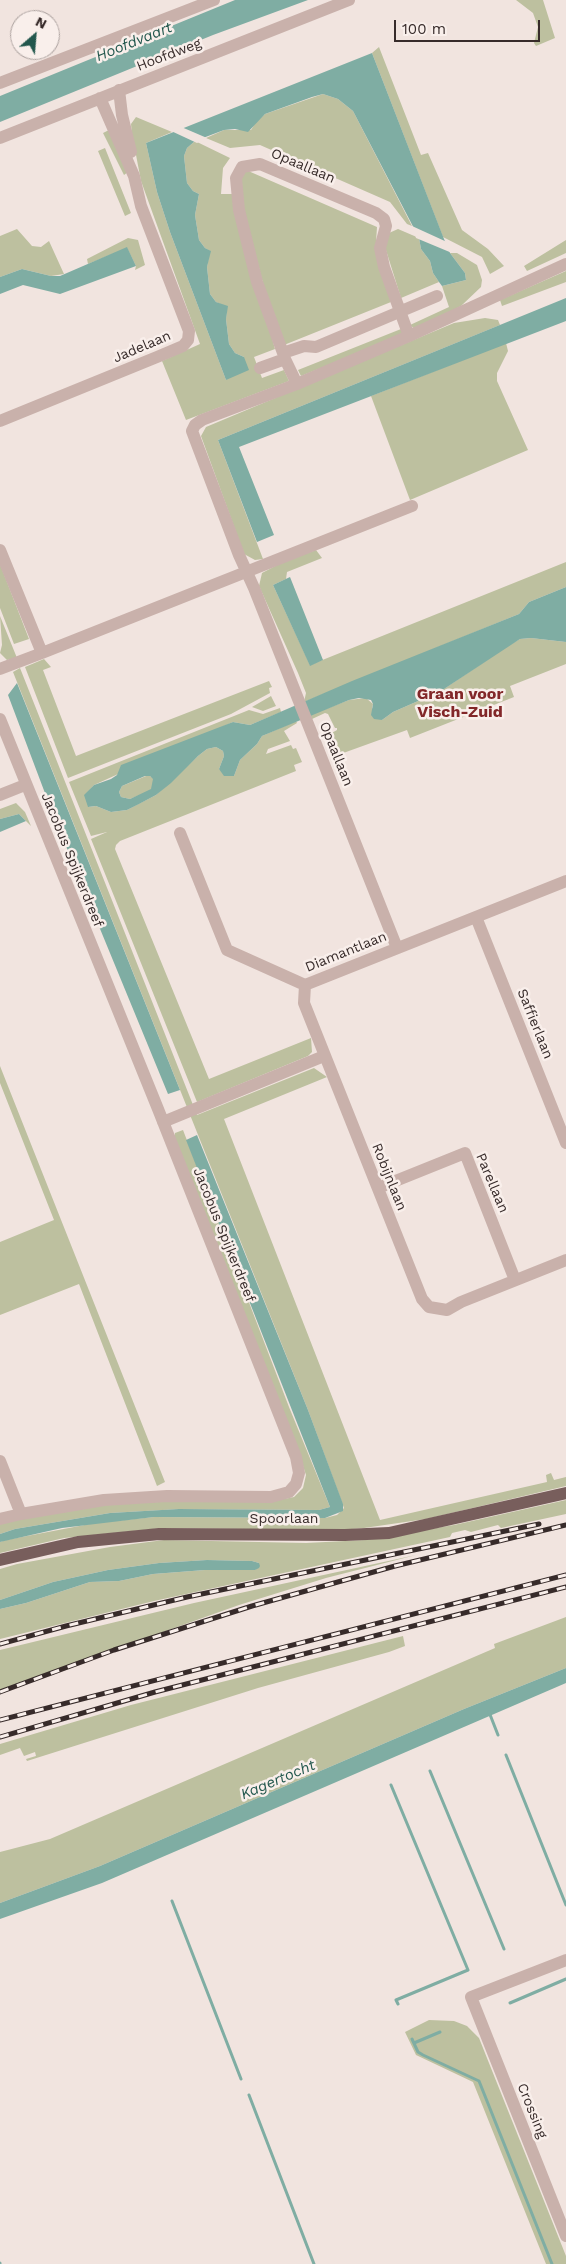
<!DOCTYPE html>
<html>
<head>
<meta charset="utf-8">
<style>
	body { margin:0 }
	#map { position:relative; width:566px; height:2264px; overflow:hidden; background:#f1e4df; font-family:"Work Sans",sans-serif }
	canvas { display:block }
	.north { position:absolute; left:10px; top:10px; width:50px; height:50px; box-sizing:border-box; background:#f9efeb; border:1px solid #aba19e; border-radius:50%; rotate:27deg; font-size:14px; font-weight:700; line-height:20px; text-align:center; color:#372b2a }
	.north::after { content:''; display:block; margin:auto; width:18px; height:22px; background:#22574d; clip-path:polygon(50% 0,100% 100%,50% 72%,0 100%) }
	.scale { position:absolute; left:394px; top:20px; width:146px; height:22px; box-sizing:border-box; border:2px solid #372b2a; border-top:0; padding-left:6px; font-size:15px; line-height:18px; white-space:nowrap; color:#372b2a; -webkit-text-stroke:4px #f9efeb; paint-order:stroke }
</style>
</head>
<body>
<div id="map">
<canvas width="566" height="2264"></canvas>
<div class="north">N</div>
<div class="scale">100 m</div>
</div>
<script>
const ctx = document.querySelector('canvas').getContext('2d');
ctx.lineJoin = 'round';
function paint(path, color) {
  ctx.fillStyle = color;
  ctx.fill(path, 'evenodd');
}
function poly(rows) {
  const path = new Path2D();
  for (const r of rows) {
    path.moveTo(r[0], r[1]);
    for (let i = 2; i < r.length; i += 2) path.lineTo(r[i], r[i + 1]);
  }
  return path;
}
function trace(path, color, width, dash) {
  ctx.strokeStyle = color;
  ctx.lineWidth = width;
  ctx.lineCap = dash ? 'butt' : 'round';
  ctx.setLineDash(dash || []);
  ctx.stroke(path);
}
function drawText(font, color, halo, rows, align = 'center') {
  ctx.font = font + ' "Work Sans",sans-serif';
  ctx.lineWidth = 5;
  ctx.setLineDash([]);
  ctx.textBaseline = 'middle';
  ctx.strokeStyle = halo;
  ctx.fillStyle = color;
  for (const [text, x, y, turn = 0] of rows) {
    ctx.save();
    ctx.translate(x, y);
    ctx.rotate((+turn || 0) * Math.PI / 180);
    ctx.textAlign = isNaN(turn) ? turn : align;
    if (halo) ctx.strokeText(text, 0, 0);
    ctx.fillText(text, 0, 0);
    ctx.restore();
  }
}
paint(poly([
	[516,0,543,0,555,38,536,46,534,43,538,27,533,13],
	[379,47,421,155,428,153,462,230,488,249,504,266,490,274,482,257,443,237,372,53],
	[323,94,338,99,353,111,412,226,407,224,390,202,260,145,230,148,206,138,224,130,251,130,256,122,265,114],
	[136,117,172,132,146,143,157,192,170,232,226,380,244,357,235,353,229,344,226,319,227,307,216,302,210,294,207,267,210,251,205,248,199,240,195,215,199,194,193,191,187,183,184,156,187,148,195,141,230,158,223,168,221,194,233,194,275,349,254,357,262,378,284,370,289,381,186,420,162,361,200,344,141,181,132,134,131,124],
	[109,130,128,172,124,175,103,133],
	[105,148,131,213,125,216,98,151],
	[246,170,377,227,376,242,391,302,284,345,266,295,240,194,242,175],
	[17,229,32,246,41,247,49,241,64,274,51,276,22,269,0,277,0,236],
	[398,229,419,238,421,249,430,261,433,273,439,282,401,298,385,247,389,233],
	[128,238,138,240,145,265,135,270,136,266,127,248,88,264,87,259],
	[566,240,566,253,527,271,524,266],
	[450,253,457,253,477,265,482,280,481,287,461,306,416,330,410,325,449,307,442,286,466,280,465,273],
	[566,271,566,282,502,306,500,300],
	[485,318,498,320,500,325,218,440,263,559,255,560,244,554,201,436,206,427,454,323],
	[401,329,403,335,301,376,298,370],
	[506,343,508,351,497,373,497,381,528,450,410,500,371,396],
	[316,550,322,558,287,572,286,579,273,585,310,665,566,562,566,587,529,602,519,614,304,702,306,693,298,673,259,586,262,573,281,563],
	[0,564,29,639,14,644,0,608],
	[0,616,17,658,7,660,0,653,2,645],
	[531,638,566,642,566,664,510,686,514,697,410,738,407,730,335,756,328,735,337,730,337,728,335,728,328,714,325,713,312,719,310,715,349,700,366,698,373,704,372,708,382,720,393,712,441,691,509,645,520,639],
	[44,659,51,667,43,670,76,756,269,681,272,687,269,688,270,693,231,714,68,778,25,667],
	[20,668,197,1115,314,1068,327,1077,224,1119,380,1520,547,1482,546,1475,551,1473,554,1480,566,1477,566,1486,426,1519,364,1528,340,1530,163,1528,64,1538,0,1553,0,1542,6,1540,95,1523,154,1517,325,1518,337,1515,344,1508,308,1410,13,672],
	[271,696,276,706,263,711,252,707],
	[280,708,281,712,250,725,233,722,94,785,87,793,89,807,96,806,111,812,127,810,156,795,198,756,207,749,216,747,223,751,224,756,219,769,234,776,240,760,257,744,262,736,296,721,297,723,284,731,290,741,268,749,266,754,291,745,293,749,296,748,302,762,294,765,296,771,120,841,116,845,115,849,209,1079,311,1038,312,1052,308,1056,197,1102,91,839,107,832,91,836,69,782,249,710,263,714],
	[146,776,150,776,154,779,152,790,130,799,121,797,119,792,122,786],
	[16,803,25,812,31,826,19,814,0,819,0,809],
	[0,1066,165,1482,157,1486,79,1284,0,1315,0,1242,54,1220,0,1083],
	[183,1130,289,1407,330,1507,319,1510,180,1509,110,1513,15,1529,0,1534,0,1523,117,1502,284,1499,294,1497,303,1488,306,1475,300,1457,174,1139,175,1133],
	[566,1500,566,1514,501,1528,498,1525,471,1532,465,1530,452,1533,450,1537,154,1601,0,1639,0,1609,26,1603,90,1582,119,1581,153,1574,205,1570,255,1570,259,1563,252,1561,207,1560,159,1563,108,1570,53,1582,0,1600,0,1569,17,1564,110,1547,164,1540,306,1543,365,1540,454,1525],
	[416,1555,326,1578,239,1605,0,1690,0,1650,194,1603],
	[566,1617,566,1668,464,1709,100,1866,0,1903,0,1852,50,1839,495,1648,494,1644],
	[403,1636,405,1646,389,1652,258,1688,27,1761,26,1759,36,1756,35,1752,24,1756,20,1748,0,1755,0,1744,131,1705],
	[429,2020,454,2021,467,2026,479,2038,566,2256,566,2264,546,2264,473,2082,416,2055,405,2032]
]), '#bdc09f');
paint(poly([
	[235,0,308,0,213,35,0,122,0,96],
	[372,53,444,239,450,253,465,273,466,280,442,286,439,282,433,273,430,261,421,249,419,238,353,111,338,99,323,94,312,97,265,114,248,132,235,129,224,130,195,141,187,148,184,156,187,183,193,191,199,194,195,215,199,240,205,248,211,251,207,267,210,294,216,302,228,306,226,319,229,344,235,353,244,357,249,370,226,380,170,232,157,192,146,143],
	[127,247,136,266,60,294,23,285,0,294,0,277,22,269,51,276,60,276],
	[566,298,566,321,239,447,274,535,257,542,218,440],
	[290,577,323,660,310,666,273,585],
	[566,587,566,642,531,638,520,639,441,691,393,712,382,720,374,719,371,715,373,704,371,700,359,698,349,700,262,736,257,744,240,760,234,776,224,776,219,769,224,756,223,751,216,747,207,749,198,756,171,783,156,795,139,804,127,810,111,812,96,806,88,807,84,795,94,785,111,779,117,775,121,765,233,722,250,725,352,681,519,614,529,602],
	[145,776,150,776,153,779,151,789,130,799,121,797,119,792,122,786],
	[17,683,180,1090,168,1094,54,817,8,695],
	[19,814,26,821,0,832,0,819],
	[197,1135,308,1410,343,1504,343,1511,325,1518,154,1517,62,1528,0,1542,0,1534,15,1529,110,1513,179,1509,319,1510,330,1507,186,1140],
	[207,1560,252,1561,259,1563,260,1566,259,1568,255,1570,205,1570,153,1574,119,1581,90,1582,26,1603,0,1609,0,1600,53,1582,108,1570,159,1563],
	[566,1668,566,1683,102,1883,0,1919,0,1903,100,1866,464,1709]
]), '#7fada3');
paint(poly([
	[179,126,207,138,197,143,169,130],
	[412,226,447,242,452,253,416,238]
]), '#f1e4df');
trace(poly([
	[489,1712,498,1735],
	[506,1755,566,1905],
	[430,1771,504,1949],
	[391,1785,468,1970,396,2000,398,2004],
	[172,1901,241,2079],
	[510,2003,566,1979],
	[412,2039,418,2052,423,2055,479,2081,552,2264],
	[414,2043,440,2032],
	[249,2095,314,2264],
	[0,2263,0,2264]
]), '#7fada3', 3);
trace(poly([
	[0,83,214,0],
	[119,90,122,115,131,152],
	[0,138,349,0],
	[283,353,257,282,239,210,236,178,242,167,260,164,376,213,384,219,386,226,380,248,384,267,409,336],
	[285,359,297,384],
	[260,368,285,359,283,353,304,346,316,347,437,296],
	[0,421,157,357,183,346,188,340,189,331,141,206,134,176,100,98],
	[0,550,42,653,412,506],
	[0,669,42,653],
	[0,719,158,1109,296,1457,299,1473,296,1484,289,1492,271,1497,167,1496,104,1500,21,1514,0,1519],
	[0,795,25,785],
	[180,833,227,950,305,985,566,881],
	[476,917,566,1143],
	[397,948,254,588,239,555,192,431,195,425,202,420,297,384,409,336,566,264],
	[305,985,304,1003,422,1299,429,1307,447,1310,461,1302,566,1260],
	[163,1122,324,1056],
	[378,1188,465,1153,515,1280],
	[0,1461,21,1514],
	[566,1960,471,1997,566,2236]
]), '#c9b1ab', 12);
trace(poly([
	[0,1560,78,1542,159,1534,345,1535,389,1533,566,1493]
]), '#785e5c', 12);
const rail = poly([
	[0,1644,66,1626,187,1597,539,1524],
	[0,1692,114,1650,252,1606,395,1566,566,1525],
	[0,1720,566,1575],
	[0,1737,155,1692,566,1587]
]);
trace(rail, '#372b2a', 5);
trace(rail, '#f9efeb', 3, [9]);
drawText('14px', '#372b2a', '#f9efeb', [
	["Hoofdweg",169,55,-21],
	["Opaallaan",303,166,23],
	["Jadelaan",142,347,-23],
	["Opaallaan",336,754,68],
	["Jacobus Spijkerdreef",72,860,68],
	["Diamantlaan",346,952,-22],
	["Saffierlaan",535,1024,68],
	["Robijnlaan",389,1177,68],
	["Parellaan",492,1183,67],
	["Jacobus Spijkerdreef",224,1235,68],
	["Spoorlaan",284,1519],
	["Crossing",532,2111,68]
]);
drawText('italic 15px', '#22574d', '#f9efeb', [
	["Hoofdvaart",134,42,-22],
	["Kagertocht",278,1780,-23]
]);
drawText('bold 16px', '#822729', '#f9efeb', [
	["Graan voor",460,694],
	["Visch-Zuid",460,712]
]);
</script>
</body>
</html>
